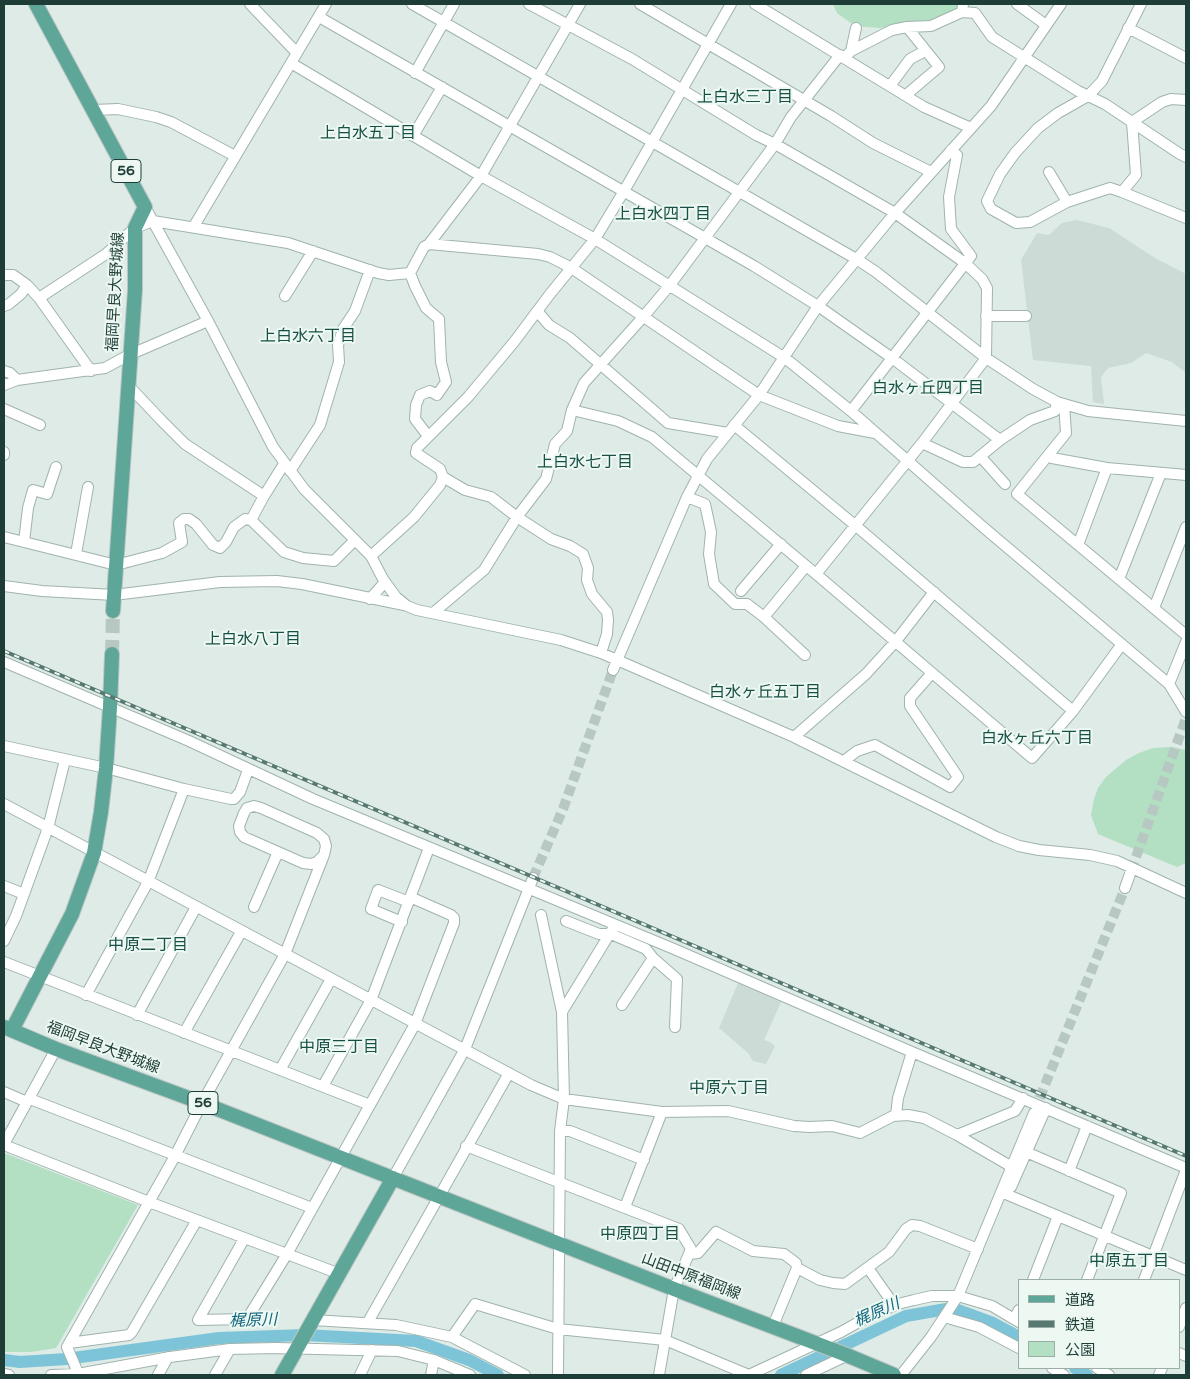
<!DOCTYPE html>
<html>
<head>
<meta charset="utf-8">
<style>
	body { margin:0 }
	#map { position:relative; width:1190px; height:1379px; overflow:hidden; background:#deebe6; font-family:"Varela Round","Noto Sans JP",sans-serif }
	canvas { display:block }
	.frame { position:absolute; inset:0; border:5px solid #1d3d36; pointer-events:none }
	.legend { position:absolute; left:1018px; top:1279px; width:162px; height:90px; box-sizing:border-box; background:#eef8f3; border:1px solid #9aada7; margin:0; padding:6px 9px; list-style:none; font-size:15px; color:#1d3d36 }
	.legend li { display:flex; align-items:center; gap:10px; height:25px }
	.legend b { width:25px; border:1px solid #9aada7 }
</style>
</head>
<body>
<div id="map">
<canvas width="1190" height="1379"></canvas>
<div class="frame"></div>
<ul class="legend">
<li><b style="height:6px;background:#5da698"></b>道路</li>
<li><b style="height:6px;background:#577972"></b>鉄道</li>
<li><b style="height:14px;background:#b3dfc2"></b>公園</li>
</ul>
</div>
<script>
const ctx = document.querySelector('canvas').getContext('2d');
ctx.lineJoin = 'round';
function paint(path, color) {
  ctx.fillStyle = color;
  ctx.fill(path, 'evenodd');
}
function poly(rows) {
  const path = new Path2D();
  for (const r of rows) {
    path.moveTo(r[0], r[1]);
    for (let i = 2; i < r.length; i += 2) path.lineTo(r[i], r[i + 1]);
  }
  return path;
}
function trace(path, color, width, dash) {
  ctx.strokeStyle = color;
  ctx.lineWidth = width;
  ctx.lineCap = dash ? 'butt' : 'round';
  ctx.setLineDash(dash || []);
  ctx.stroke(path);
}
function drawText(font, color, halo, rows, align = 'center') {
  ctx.font = font + ' "Varela Round","Noto Sans JP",sans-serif';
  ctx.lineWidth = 4;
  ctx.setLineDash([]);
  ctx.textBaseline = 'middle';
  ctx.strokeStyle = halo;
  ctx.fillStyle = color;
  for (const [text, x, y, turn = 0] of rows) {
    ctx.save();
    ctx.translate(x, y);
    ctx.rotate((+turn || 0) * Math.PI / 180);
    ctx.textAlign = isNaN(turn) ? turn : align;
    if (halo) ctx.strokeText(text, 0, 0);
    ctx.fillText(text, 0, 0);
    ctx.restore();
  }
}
paint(poly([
	[1077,220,1109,228,1155,258,1186,274,1186,373,1172,362,1146,353,1131,363,1108,368,1101,377,1104,404,1093,402,1091,366,1033,360,1021,260,1037,233,1049,235,1062,223],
	[738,983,781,1002,764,1040,770,1042,775,1046,766,1064,753,1061,748,1053,719,1028]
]), '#ccdbd5');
paint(poly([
	[833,4,960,4,958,12,933,20,906,23,880,28,855,26,837,13],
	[1172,747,1186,750,1186,863,1177,867,1098,834,1091,815,1094,799,1098,788,1106,777,1126,760,1139,753,1153,748],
	[4,1153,138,1205,56,1348,31,1352,4,1352]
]), '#b3dfc2');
trace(poly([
	[66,1359,72,1371]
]), '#7ec4d8', 2);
trace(poly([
	[4,1360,20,1362,66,1359,219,1338,305,1335,416,1341,469,1360,498,1375],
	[1075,1368,1087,1375],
	[781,1375,906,1316,952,1308,993,1323,1019,1337]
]), '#7ec4d8', 12);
trace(poly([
	[1131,871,1186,718],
	[533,878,563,809,613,670],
	[1034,1112,1125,888]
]), '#b7c8c3', 10, [10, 5]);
trace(poly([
	[112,654,113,611]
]), '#b7c8c3', 14, [14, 7]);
const minor = poly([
	[250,4,297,53],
	[412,4,858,260,876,272,986,358,1033,389,1057,402,1088,411,1186,421],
	[529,4,632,59,756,135,775,144,791,117,840,55],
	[640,4,831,116,873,143,931,172],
	[755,4,924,107,971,128],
	[1017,4,1046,25],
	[1141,4,1102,81,1088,96,1058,113,1038,128,1015,153,1000,174,987,201,991,209,1016,223,1030,222,1067,202,1110,188,1122,192,1136,175,1132,122,1162,102,1171,99,1186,100],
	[962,12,975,13,992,37,1078,91,1105,104,1180,154,1186,157],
	[319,17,754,266,818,306,892,358,1000,440,1030,420,1055,411,1057,402],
	[1128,28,1186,58],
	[851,51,856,28],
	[844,58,851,51,892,30,907,27,931,26,962,12,963,4],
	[291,63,481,176,595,239,785,358,851,411,983,527,1169,684],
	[415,73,454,4],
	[890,86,910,59,925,51],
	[906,95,939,67,907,27],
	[94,110,118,109,156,117,171,122,235,156],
	[413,136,442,87],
	[1049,172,1067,202],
	[1122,192,1186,218],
	[145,207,208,321,273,447,304,489,371,556,383,579,396,597,407,606,417,610,561,640,601,653,794,737,996,837,1019,846,1039,850,1090,855,1117,861,1186,893],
	[194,226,326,4],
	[429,244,481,176,580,4],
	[410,273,415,286,426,308,439,319,441,362,446,382,437,395,430,391,420,395,416,405,415,419,428,436],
	[4,275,13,275,27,285,39,298,106,254,135,228,153,221,288,243,378,273,389,275,410,273,424,247,429,244,538,254,550,257,570,267,759,395,838,426,875,433],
	[285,296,313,251],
	[39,298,91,371],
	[4,306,9,304,21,294,27,285],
	[538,312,549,325,570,338,668,423,728,433],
	[986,316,1026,316],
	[4,371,10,373,17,380],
	[127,384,162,421,185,444,264,496],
	[4,385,17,380,105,368,129,355,208,321],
	[1064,404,1066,433,1017,494,1186,635],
	[4,409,40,425],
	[851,411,971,256,951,229,949,197,957,155,951,150],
	[734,425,856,526,1073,711,1122,644],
	[922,443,963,462,973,462,1000,440],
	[4,452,4,455],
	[1050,454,1052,458,1107,468,1186,475],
	[980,456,1005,484],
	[290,471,320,425,339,362,338,345,343,329,355,311,370,270],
	[443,477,465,490,491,497,517,517,551,539,570,546,583,554,588,568,587,580,592,594,607,612,608,620,607,634,601,653],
	[687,497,705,504,711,532,709,554,714,584,735,604,747,604,764,617,805,655],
	[251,520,284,552,303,558,334,561,355,540],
	[4,537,116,565,162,553,182,542,179,523,184,519,189,519,196,524,213,545,220,548,226,542,234,527,245,519,251,520,264,496,284,464],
	[24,542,28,508,33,490,47,494,56,467],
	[1078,545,1107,468],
	[76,554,88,487],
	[371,556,414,517,440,485,443,477,440,469,416,453,417,448,468,397,514,342,550,294,595,239,624,191,731,4],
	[816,574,1032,758,1073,711],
	[1119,579,1161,473],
	[4,586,42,591,114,595,220,582,277,581,302,584,404,605],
	[741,591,781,544],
	[370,599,385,582],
	[1154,608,1186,527],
	[433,613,484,570,517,517,546,479,555,444,567,431,572,410,584,383,644,316,670,285,775,144,895,213,965,263,982,279,987,288,986,358,922,443,816,574,652,437,618,421,572,410],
	[764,617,806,566],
	[1186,642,1169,684,1186,712],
	[4,662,189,741,313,799,674,949,912,1052,1186,1168],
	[613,670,687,497,707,459,759,395,818,306,895,213,991,106,1061,4],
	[794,737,866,674,896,641,934,592],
	[4,746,106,768,184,789,231,799,234,799,240,792,248,770],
	[844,761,857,751,875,745,950,787,958,777,910,706,910,698,932,673],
	[4,804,486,1061,531,1085,564,1099,560,1131,558,1375],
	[324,855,317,862,311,864,303,863,244,837,240,832,239,826,244,813,247,808,254,806,261,808,317,833,324,839,326,846,324,855,285,954,202,1103,175,1156,149,1202,340,1274],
	[4,886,24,894],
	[1125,888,1131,871],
	[254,907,278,852],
	[541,915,562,1012,564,1099,662,1112,728,1111,794,1126,810,1127,832,1126,860,1133,893,1116,908,1115,924,1118,957,1135,1012,1167],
	[566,921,599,934,611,934,646,949,653,958,677,979,675,1027],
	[402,922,371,909,378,890,409,902],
	[4,941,16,916,48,828,65,760],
	[4,962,370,1105],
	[86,995,148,882,184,789],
	[622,1005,653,958],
	[562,1012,612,930],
	[137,1015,196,907],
	[184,1033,241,932],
	[280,1070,331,979],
	[323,1086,371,1000,429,848],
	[4,1092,27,1102],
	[30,1099,312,1208],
	[896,1115,898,1098,912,1052],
	[560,1131,570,1131,644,1160],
	[957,1135,1015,1111,1023,1098],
	[4,1144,56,1049],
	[4,1145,149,1202,67,1347,79,1375],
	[466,1146,679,1229,691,1249,674,1289,659,1375],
	[1026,1152,1121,1193,1087,1280],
	[1069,1171,1087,1126],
	[393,1178,465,1049,533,878],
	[1011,1187,1046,1108],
	[1001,1192,1186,1270],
	[625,1207,662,1112],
	[244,1239,198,1320,247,1319,287,1254,415,1024,454,923,454,918,451,915,410,897],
	[690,1254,698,1253,716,1232,753,1251,784,1254,796,1263,797,1268,820,1280,833,1283,845,1284,889,1252,906,1229,912,1225,920,1226,978,1249],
	[868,1268,894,1305],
	[1033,1280,1058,1216],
	[1144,1280,1186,1170],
	[944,1317,979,1327,1019,1348],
	[1014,1319,1019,1310],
	[313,1320,396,1325,452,1337,525,1375],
	[368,1322,509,1073],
	[773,1326,797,1268],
	[1179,1327,1186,1308],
	[452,1337,475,1304,558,1329,665,1340,749,1375,841,1332,873,1314,898,1304,914,1300,932,1296,958,1296,992,1306,1019,1322],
	[69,1343,129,1335,132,1332,197,1220],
	[1179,1353,1186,1356],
	[1052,1368,1064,1375],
	[1097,1368,1109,1375],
	[4,1374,9,1375],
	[51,1375,78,1374,170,1357,230,1349,276,1348,398,1351,434,1360,470,1375],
	[158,1375,168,1357],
	[215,1375,230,1349],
	[360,1375,372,1350],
	[431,1375,434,1360],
	[806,1375,848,1355],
	[901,1375,931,1337,958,1296,1034,1113],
	[1159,1375,1162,1368]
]);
const major = poly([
	[36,4,145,207,135,228,135,290,113,611],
	[4,1027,56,1049,202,1103,674,1289,844,1354,894,1375],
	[12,1030,72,914,94,853,101,812,106,768,110,707,112,654],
	[282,1375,393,1178]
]);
trace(minor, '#a0b3ae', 12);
trace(major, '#bbc5c3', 16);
trace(minor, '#fff', 10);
trace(major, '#5da698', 14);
const rail = poly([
	[4,651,1186,1156]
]);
trace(rail, '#577972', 4);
trace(rail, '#eef8f3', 2, [5.5]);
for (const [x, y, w] of [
	[126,171,30],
	[203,1103,30]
]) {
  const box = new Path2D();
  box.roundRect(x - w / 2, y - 11.5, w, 23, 4);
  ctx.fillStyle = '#eef8f3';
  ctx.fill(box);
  trace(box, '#1d3d36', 1);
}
drawText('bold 14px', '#1d3d36', null, [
	["56",126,171],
	["56",203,1103]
]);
drawText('15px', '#1d3d36', '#eef8f3', [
	["福岡早良大野城線",116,292,-87],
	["福岡早良大野城線",103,1048,21],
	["山田中原福岡線",691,1277,21]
]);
drawText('16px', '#175046', '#eef8f3', [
	["上白水三丁目",745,98],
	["上白水五丁目",368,134],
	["上白水四丁目",663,215],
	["上白水六丁目",308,337],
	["白水ヶ丘四丁目",928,389],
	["上白水七丁目",585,463],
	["上白水八丁目",253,640],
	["白水ヶ丘五丁目",765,693],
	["白水ヶ丘六丁目",1037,739],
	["中原二丁目",148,946],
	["中原三丁目",339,1048],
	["中原六丁目",729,1089],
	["中原四丁目",640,1235],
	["中原五丁目",1129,1262]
]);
drawText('italic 16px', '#11667e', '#eef8f3', [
	["梶原川",877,1313,-24],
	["梶原川",253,1321,-2]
]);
</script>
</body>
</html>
